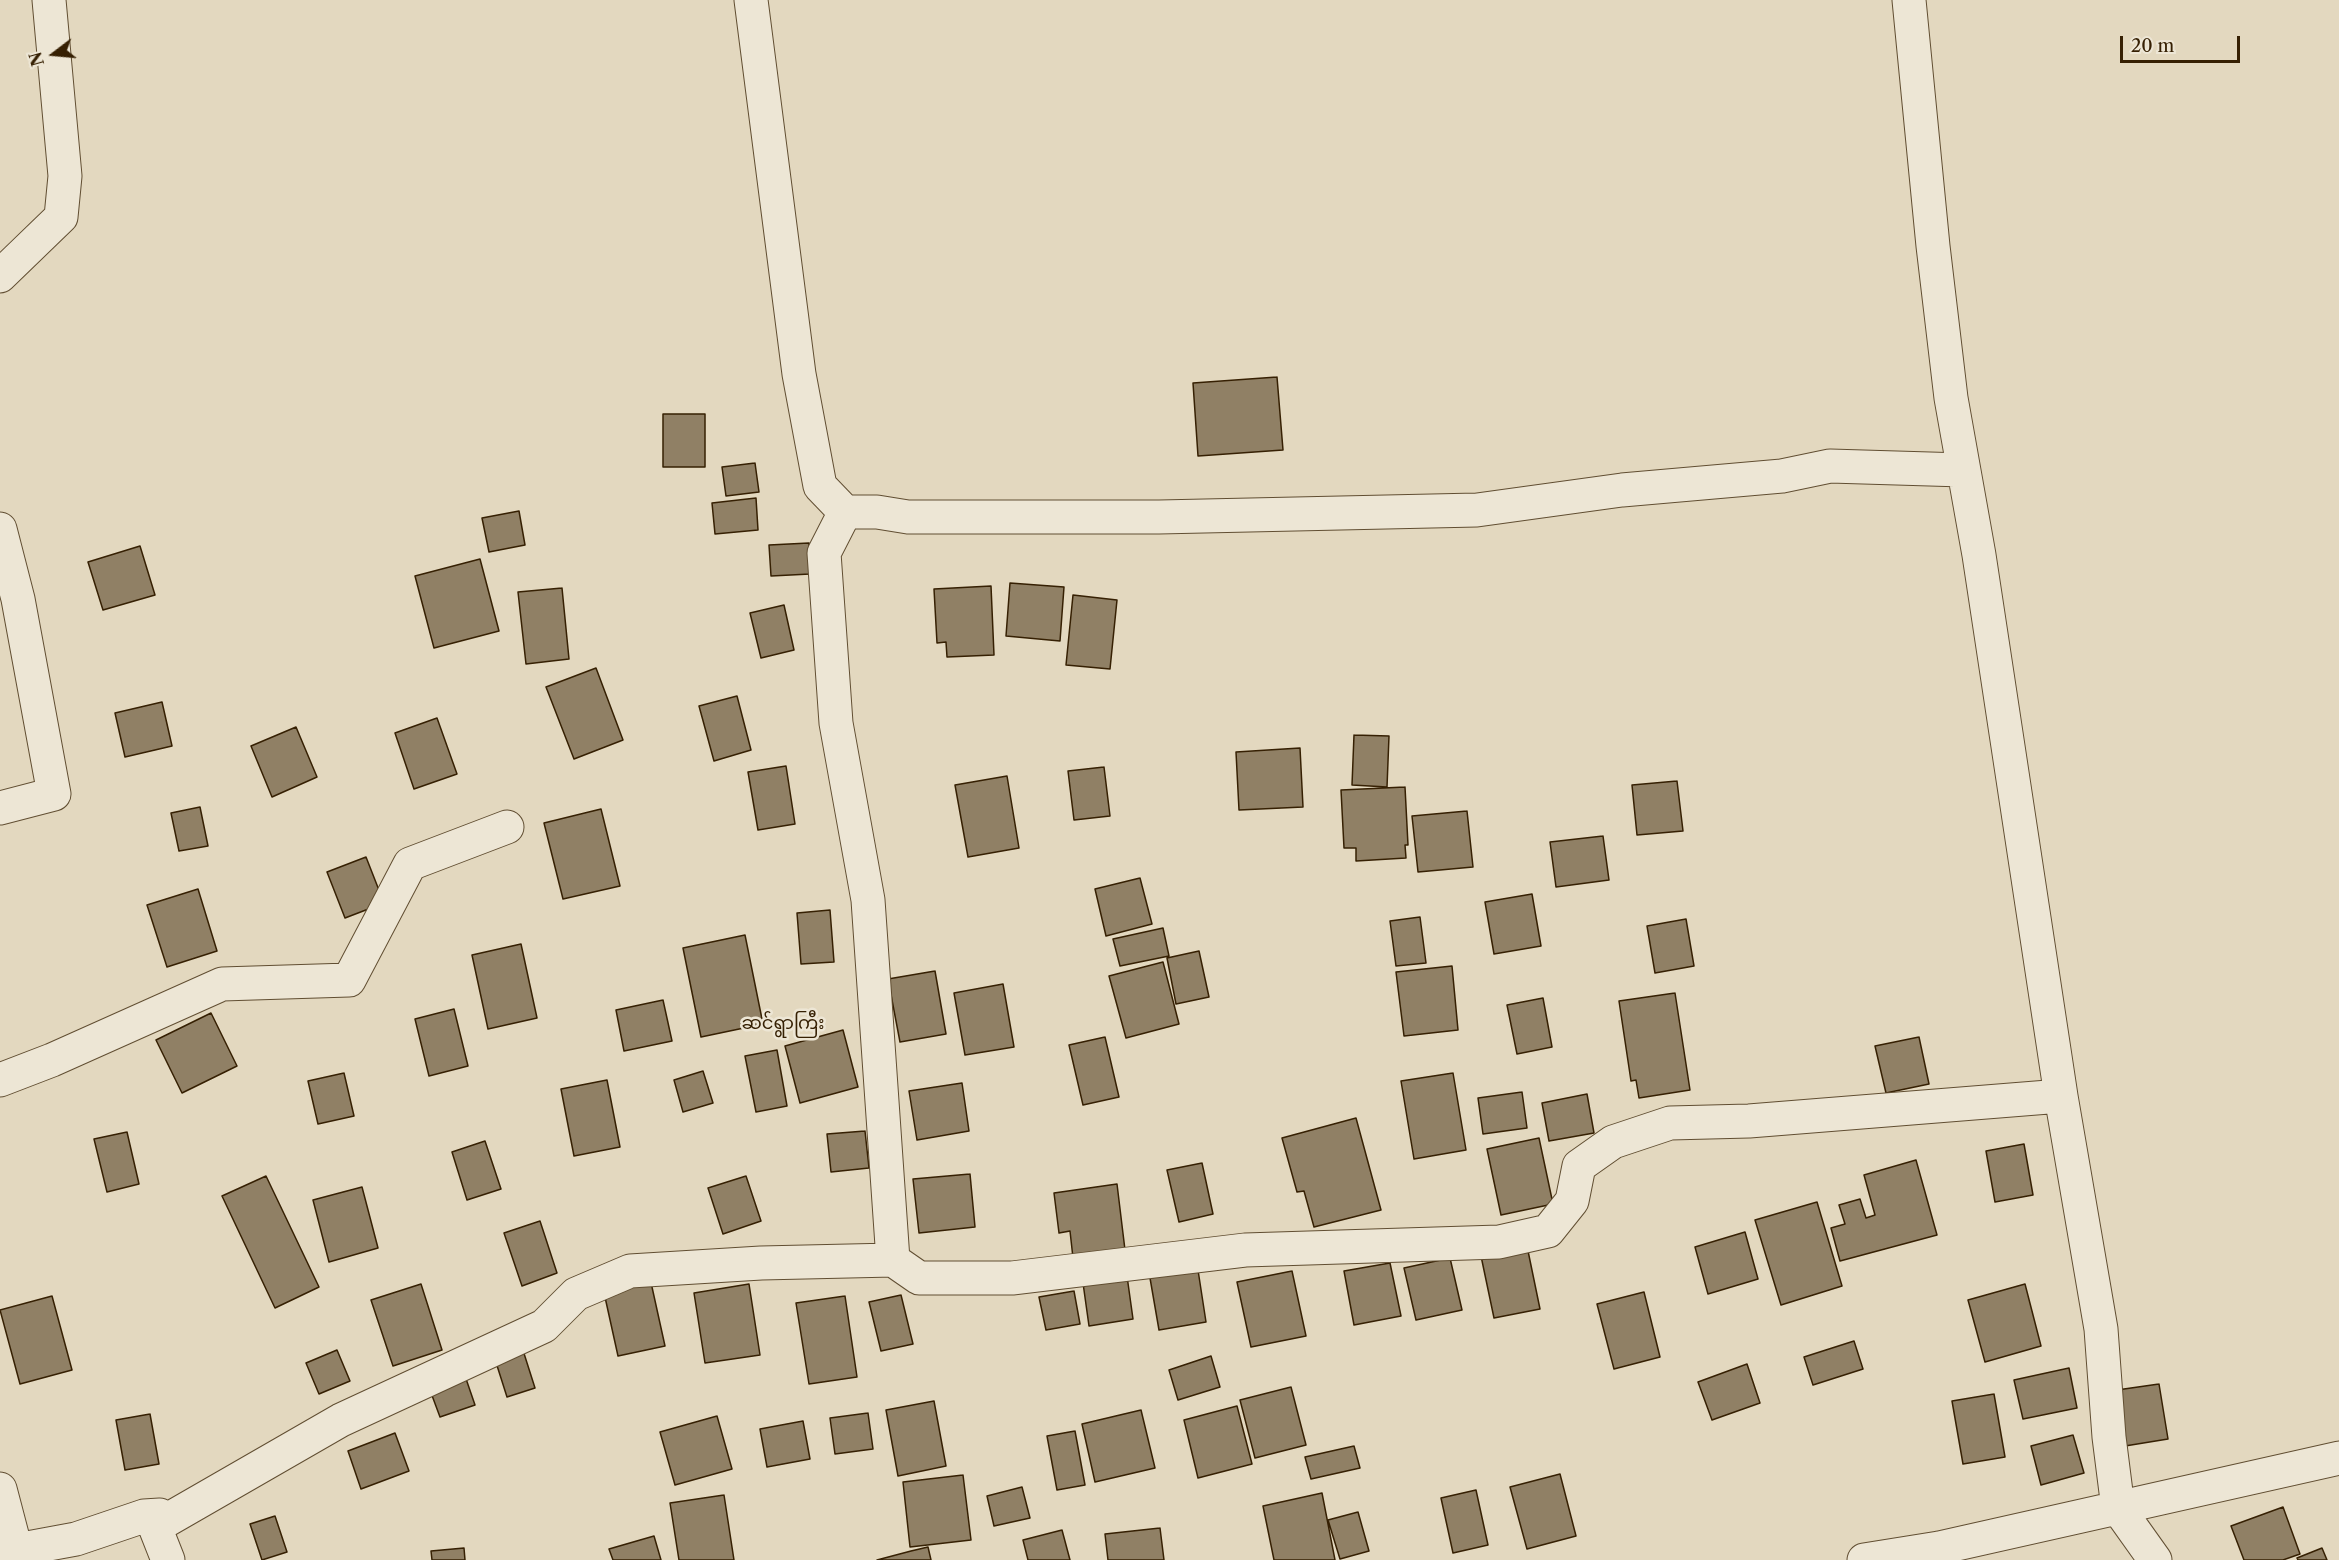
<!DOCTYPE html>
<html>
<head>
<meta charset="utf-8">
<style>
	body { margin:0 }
	#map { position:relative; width:2339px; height:1560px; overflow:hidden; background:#e3d8bf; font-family:"Libre Caslon Text",serif }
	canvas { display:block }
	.north { position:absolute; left:24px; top:24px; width:60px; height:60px; -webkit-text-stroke:4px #ede6d5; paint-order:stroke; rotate:254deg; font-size:16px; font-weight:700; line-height:24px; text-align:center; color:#362003 }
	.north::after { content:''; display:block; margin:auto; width:21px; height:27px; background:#362003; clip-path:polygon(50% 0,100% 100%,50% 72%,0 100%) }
	.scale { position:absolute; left:2120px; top:36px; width:120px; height:27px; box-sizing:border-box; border:3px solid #362003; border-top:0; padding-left:8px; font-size:18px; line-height:21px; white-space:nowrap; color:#362003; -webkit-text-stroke:4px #ede6d5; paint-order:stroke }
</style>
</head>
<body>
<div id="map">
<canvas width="2339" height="1560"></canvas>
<div class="north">N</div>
<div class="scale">20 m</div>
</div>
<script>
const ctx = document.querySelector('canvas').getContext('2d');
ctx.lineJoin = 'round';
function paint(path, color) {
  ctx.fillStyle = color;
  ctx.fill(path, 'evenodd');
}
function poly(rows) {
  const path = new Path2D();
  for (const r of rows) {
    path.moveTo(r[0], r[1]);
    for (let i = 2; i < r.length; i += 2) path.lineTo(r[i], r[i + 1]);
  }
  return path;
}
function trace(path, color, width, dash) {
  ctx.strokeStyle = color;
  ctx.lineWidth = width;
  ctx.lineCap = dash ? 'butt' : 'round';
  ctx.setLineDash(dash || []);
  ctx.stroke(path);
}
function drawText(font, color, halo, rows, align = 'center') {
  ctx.font = font + ' "Libre Caslon Text","Noto Sans Myanmar",serif';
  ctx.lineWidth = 5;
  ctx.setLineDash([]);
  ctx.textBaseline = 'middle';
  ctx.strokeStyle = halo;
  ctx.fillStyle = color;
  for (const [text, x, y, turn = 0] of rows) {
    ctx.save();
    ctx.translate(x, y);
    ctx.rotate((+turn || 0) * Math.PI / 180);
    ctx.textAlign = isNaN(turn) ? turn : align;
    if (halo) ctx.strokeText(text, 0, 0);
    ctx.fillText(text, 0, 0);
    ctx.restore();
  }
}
const building = poly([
	[1277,377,1283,450,1198,456,1193,383,1277,377],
	[663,414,705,414,705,467,663,467,663,414],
	[755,463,759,492,726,496,722,467,755,463],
	[756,498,758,530,715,534,712,503,756,498],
	[519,511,525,545,489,552,482,518,519,511],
	[809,543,810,574,771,576,769,545,809,543],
	[140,546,155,595,103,610,88,562,140,546],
	[480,559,499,631,434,648,415,576,480,559],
	[1010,583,1064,587,1060,641,1006,636,1010,583],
	[991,586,994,655,947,657,946,642,937,643,934,589,991,586],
	[562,588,569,659,526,664,518,592,562,588],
	[1073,595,1117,600,1110,669,1066,665,1073,595],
	[784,605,794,650,761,658,750,613,784,605],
	[596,668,623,740,574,759,546,687,596,668],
	[737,696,751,750,714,761,699,706,737,696],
	[162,702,172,746,125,757,115,713,162,702],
	[437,718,457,774,414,789,395,733,437,718],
	[296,727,317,777,272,797,251,746,296,727],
	[1354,735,1389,736,1387,787,1352,785,1354,735],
	[1300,748,1303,807,1239,810,1236,752,1300,748],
	[786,766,795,824,758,830,748,772,786,766],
	[1104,767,1110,816,1074,820,1068,771,1104,767],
	[1007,776,1019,848,968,857,955,785,1007,776],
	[1677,781,1683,831,1637,835,1632,785,1677,781],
	[1405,787,1408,845,1405,845,1406,858,1356,861,1356,848,1344,848,1341,790,1405,787],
	[200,807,208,846,179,851,171,813,200,807],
	[601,809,620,886,563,899,544,823,601,809],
	[1467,811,1473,867,1418,872,1412,816,1467,811],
	[1603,836,1609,880,1556,887,1550,842,1603,836],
	[366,857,384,903,345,918,327,872,366,857],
	[1140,878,1152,924,1106,936,1095,889,1140,878],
	[198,889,217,951,167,967,147,905,198,889],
	[1532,894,1541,946,1494,954,1485,902,1532,894],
	[830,910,834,962,801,964,797,913,830,910],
	[1420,917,1426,963,1396,966,1390,921,1420,917],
	[1686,919,1694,966,1655,973,1647,926,1686,919],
	[1163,928,1169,956,1120,966,1113,939,1163,928],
	[745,935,763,1024,701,1037,683,948,745,935],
	[521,944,537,1018,488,1029,472,955,521,944],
	[1199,951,1209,997,1176,1004,1167,958,1199,951],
	[1163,962,1179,1024,1126,1038,1109,976,1163,962],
	[1452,966,1458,1030,1404,1036,1396,972,1452,966],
	[935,971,946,1034,900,1042,888,979,935,971],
	[1003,984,1014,1047,965,1055,954,993,1003,984],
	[1675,993,1690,1090,1639,1098,1636,1080,1631,1081,1619,1001,1675,993],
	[1543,998,1552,1047,1517,1054,1507,1005,1543,998],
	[663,1000,672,1041,624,1051,616,1010,663,1000],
	[454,1009,468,1066,429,1076,415,1019,454,1009],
	[211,1013,237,1066,182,1093,156,1040,211,1013],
	[843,1030,858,1087,800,1103,785,1046,843,1030],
	[1105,1037,1119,1097,1083,1105,1069,1045,1105,1037],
	[1919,1037,1929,1084,1886,1093,1875,1046,1919,1037],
	[777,1050,787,1106,756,1112,745,1056,777,1050],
	[703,1071,713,1103,683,1112,674,1080,703,1071],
	[344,1073,354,1116,318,1124,308,1081,344,1073],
	[1453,1073,1466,1150,1414,1159,1401,1081,1453,1073],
	[607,1080,620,1147,574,1156,561,1089,607,1080],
	[962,1083,969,1131,917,1140,909,1091,962,1083],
	[1522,1092,1527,1128,1483,1134,1478,1098,1522,1092],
	[1587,1094,1594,1133,1549,1141,1542,1103,1587,1094],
	[1356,1118,1381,1210,1314,1227,1304,1191,1297,1192,1282,1138,1356,1118],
	[865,1131,869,1168,831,1172,827,1134,865,1131],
	[127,1132,139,1184,107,1192,94,1139,127,1132],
	[1539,1138,1553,1204,1501,1215,1487,1149,1539,1138],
	[485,1141,501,1189,467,1200,452,1152,485,1141],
	[2024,1144,2033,1195,1995,1202,1986,1151,2024,1144],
	[1916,1160,1937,1235,1840,1261,1831,1228,1845,1224,1839,1205,1860,1199,1866,1218,1875,1215,1864,1175,1916,1160],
	[1202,1163,1213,1214,1179,1222,1167,1170,1202,1163],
	[970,1174,975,1227,919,1233,913,1179,970,1174],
	[266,1176,319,1287,275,1308,222,1196,266,1176],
	[746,1176,761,1221,723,1234,708,1188,746,1176],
	[1117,1184,1125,1250,1073,1258,1070,1231,1059,1233,1054,1193,1117,1184],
	[362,1187,378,1248,329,1262,313,1200,362,1187],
	[1817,1202,1842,1286,1781,1305,1755,1220,1817,1202],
	[540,1221,557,1273,522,1286,504,1233,540,1221],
	[1745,1232,1758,1279,1708,1294,1695,1247,1745,1232],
	[1527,1246,1540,1309,1494,1318,1481,1256,1527,1246],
	[1450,1258,1462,1310,1416,1320,1404,1268,1450,1258],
	[1390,1263,1401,1316,1354,1325,1344,1271,1390,1263],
	[1198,1270,1206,1322,1159,1330,1150,1278,1198,1270],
	[1292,1271,1306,1336,1251,1347,1237,1282,1292,1271],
	[1127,1276,1133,1319,1089,1326,1083,1283,1127,1276],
	[650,1278,665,1346,618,1356,603,1288,650,1278],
	[421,1284,442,1350,393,1366,371,1300,421,1284],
	[749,1284,760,1355,705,1363,694,1293,749,1284],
	[2025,1284,2041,1346,1985,1362,1968,1300,2025,1284],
	[1074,1291,1080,1324,1046,1330,1039,1297,1074,1291],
	[1644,1292,1660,1357,1614,1369,1597,1304,1644,1292],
	[901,1295,913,1344,881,1351,869,1302,901,1295],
	[52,1296,72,1370,20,1384,0,1310,52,1296],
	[845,1296,857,1377,809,1384,796,1303,845,1296],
	[1854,1341,1863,1369,1813,1385,1804,1357,1854,1341],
	[521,1344,535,1388,507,1397,493,1353,521,1344],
	[337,1350,350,1381,319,1394,306,1363,337,1350],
	[1211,1356,1220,1387,1178,1400,1169,1370,1211,1356],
	[1747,1364,1760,1403,1712,1420,1698,1382,1747,1364],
	[2069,1368,2077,1408,2023,1419,2014,1380,2069,1368],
	[463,1370,475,1405,440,1417,427,1382,463,1370],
	[2159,1384,2168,1439,2125,1446,2117,1390,2159,1384],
	[1291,1387,1306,1445,1255,1458,1240,1400,1291,1387],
	[1994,1394,2005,1457,1963,1464,1952,1401,1994,1394],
	[934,1401,946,1466,898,1476,886,1410,934,1401],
	[1237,1406,1252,1464,1198,1478,1184,1420,1237,1406],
	[1141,1410,1155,1468,1095,1482,1082,1424,1141,1410],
	[868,1413,873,1449,835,1454,830,1418,868,1413],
	[150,1414,159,1464,125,1470,116,1420,150,1414],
	[717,1416,732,1469,675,1485,660,1432,717,1416],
	[803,1421,810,1459,767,1467,760,1429,803,1421],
	[1075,1431,1085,1485,1057,1490,1047,1436,1075,1431],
	[395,1433,409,1471,361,1489,348,1451,395,1433],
	[2073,1435,2084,1473,2041,1485,2031,1446,2073,1435],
	[1354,1446,1360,1468,1311,1479,1305,1457,1354,1446],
	[1560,1474,1576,1536,1527,1549,1510,1487,1560,1474],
	[963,1475,971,1540,910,1547,903,1482,963,1475],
	[1022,1487,1030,1518,994,1526,987,1496,1022,1487],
	[1476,1490,1488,1545,1453,1553,1441,1498,1476,1490],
	[1322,1493,1335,1560,1274,1560,1263,1506,1322,1493],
	[724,1495,734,1560,679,1560,670,1503,724,1495],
	[2283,1507,2300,1554,2283,1560,2244,1560,2231,1526,2283,1507],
	[1358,1512,1369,1551,1340,1559,1328,1520,1358,1512],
	[275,1516,287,1552,262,1560,250,1524,275,1516],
	[1160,1528,1164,1560,1108,1560,1105,1534,1160,1528],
	[1062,1530,1070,1560,1028,1560,1023,1540,1062,1530],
	[654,1536,661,1560,613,1560,609,1549,654,1536],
	[928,1547,931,1560,877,1560,911,1551,928,1547],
	[464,1548,465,1560,432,1560,431,1551,464,1548],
	[2322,1548,2327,1560,2298,1560,2297,1558,2322,1548]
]);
paint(building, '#908065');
trace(building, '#362003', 1.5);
const minor = poly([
	[751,0,799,374,820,486,845,512,877,512,908,517,1159,517,1477,510,1622,490,1782,476,1830,466,1963,470],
	[1909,0,1933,246,1951,398,1979,555,2061,1096,2101,1329,2109,1437,2118,1508,2155,1560],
	[0,276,61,217,65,176,49,0],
	[845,512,824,553,836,723,868,900,893,1260],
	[0,529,18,599,54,794,0,808],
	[0,1080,52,1060,222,984,349,980,410,864,507,827],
	[0,1489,16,1550],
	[155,1527,341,1420,544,1326,576,1294,630,1271,761,1263,893,1260,919,1278,1012,1278,1245,1250,1499,1242,1548,1231,1572,1201,1579,1166,1613,1142,1670,1123,1749,1121,2061,1096],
	[0,1553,76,1539,144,1516,160,1515,155,1527,168,1560],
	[1864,1560,1939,1548,2339,1458]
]);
trace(minor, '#614e32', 35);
trace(minor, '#ede6d5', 33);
drawText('18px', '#362003', '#ede6d5', [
	["ဆင်ရွာကြီး",783,1024]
]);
</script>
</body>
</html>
